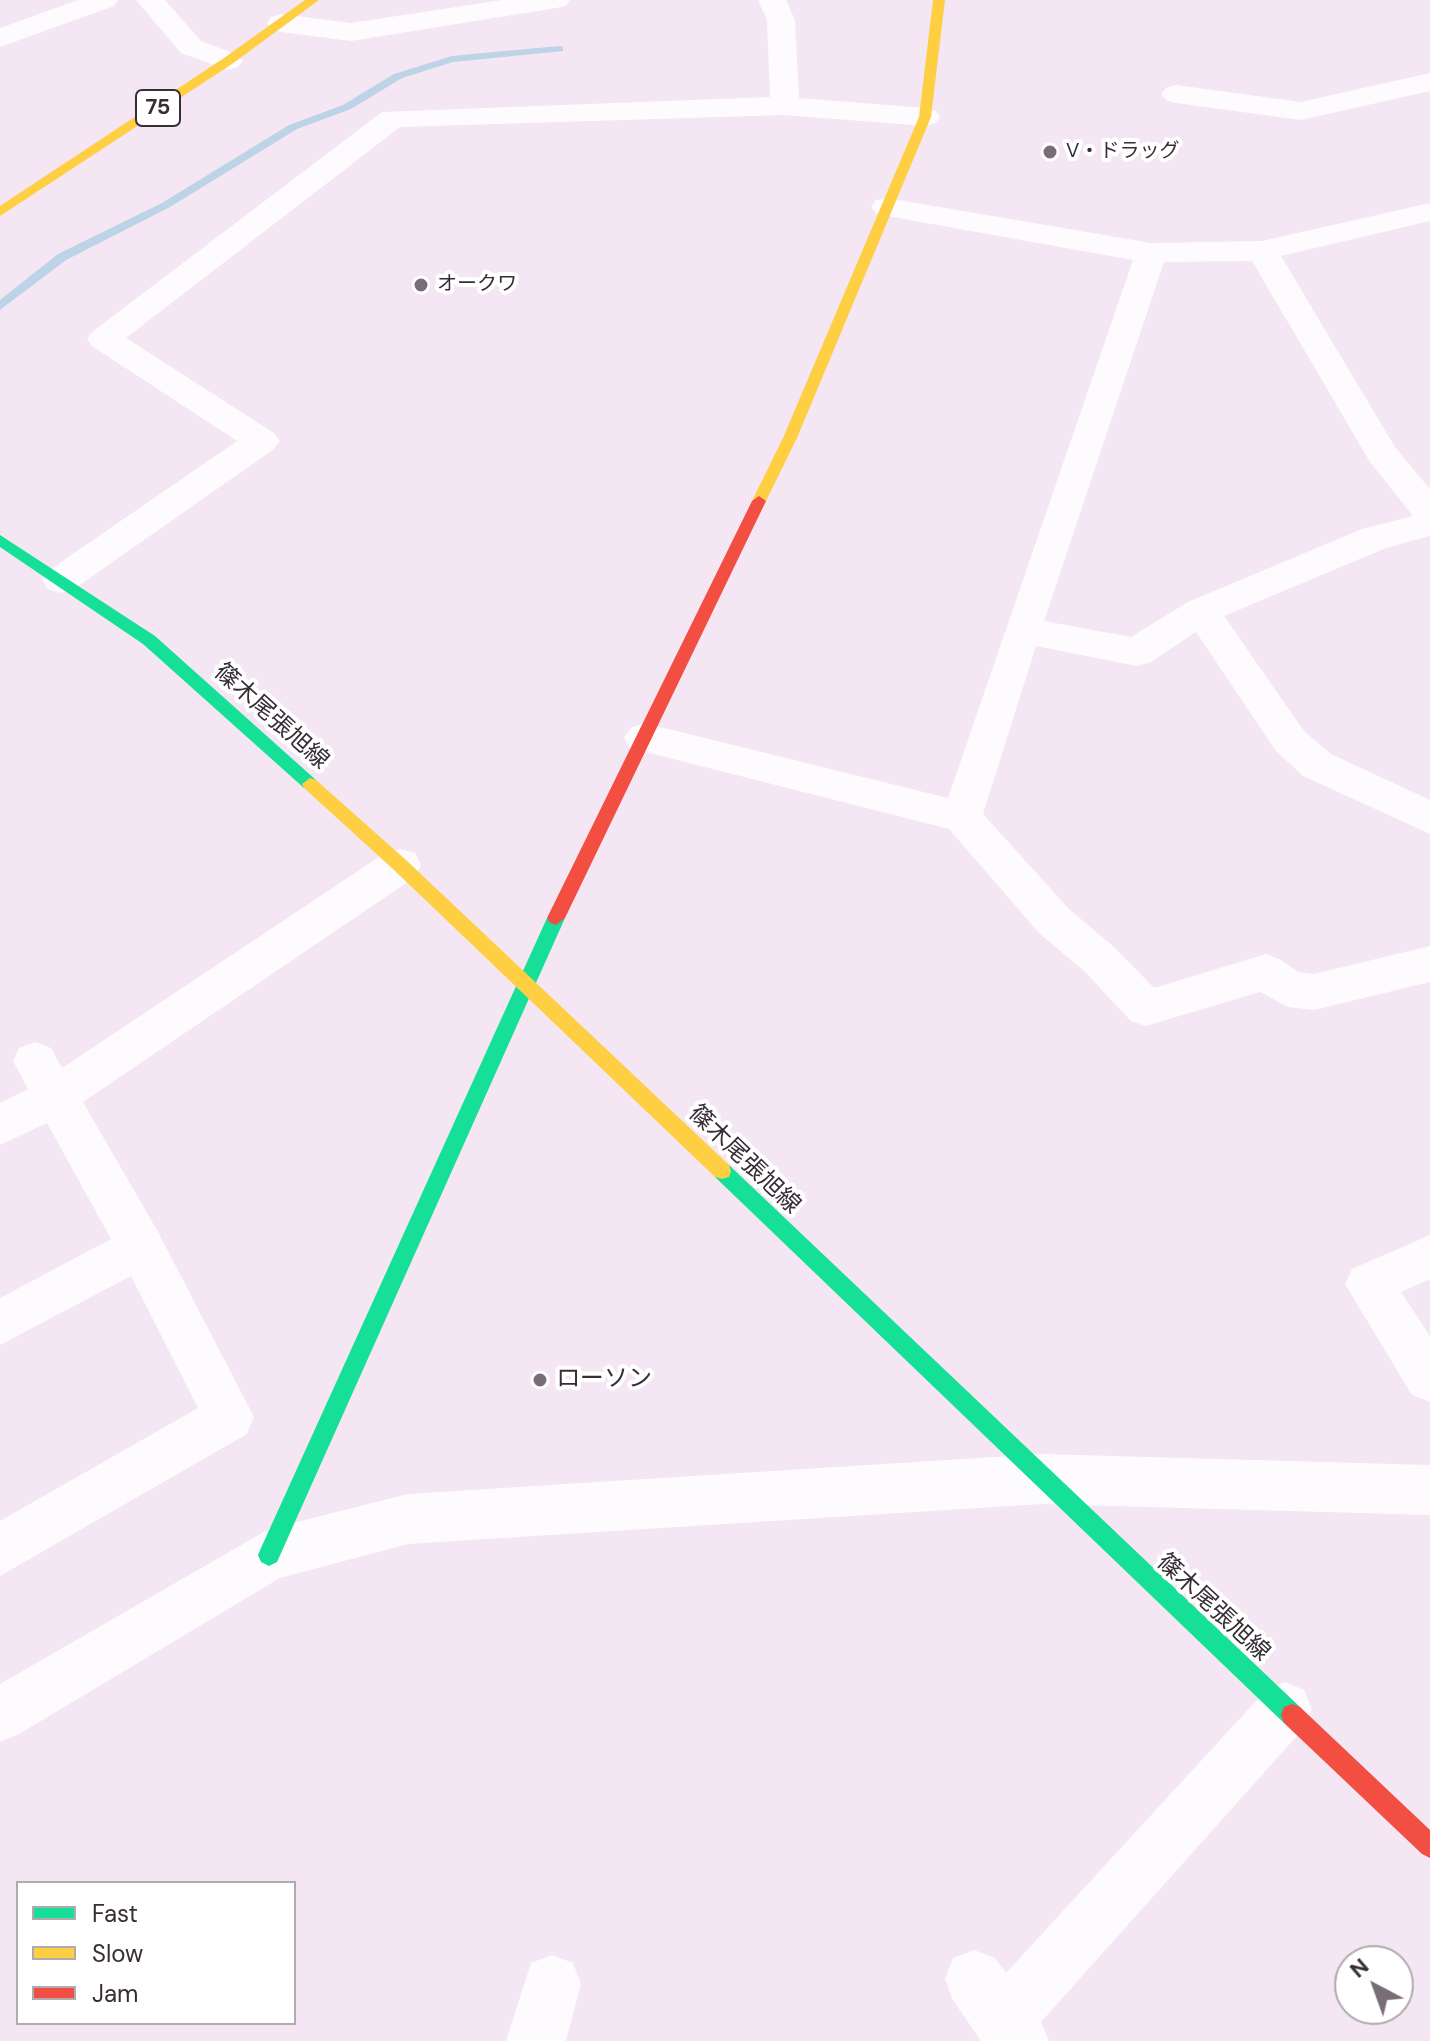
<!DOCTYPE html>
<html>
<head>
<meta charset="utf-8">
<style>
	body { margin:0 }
	#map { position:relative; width:1430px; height:2041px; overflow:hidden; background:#f4e6f3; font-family:"DM Sans",sans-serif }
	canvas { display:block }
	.legend { position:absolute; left:16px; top:1881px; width:280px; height:144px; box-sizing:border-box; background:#fff; border:2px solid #afabaf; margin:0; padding:10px 14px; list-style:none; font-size:24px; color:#372d36 }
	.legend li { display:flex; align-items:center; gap:16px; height:40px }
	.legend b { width:40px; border:2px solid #afabaf }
	.north { position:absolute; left:1334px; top:1945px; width:80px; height:80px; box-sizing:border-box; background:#fff; border:2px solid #afabaf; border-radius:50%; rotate:319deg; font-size:22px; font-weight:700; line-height:32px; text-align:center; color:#372d36 }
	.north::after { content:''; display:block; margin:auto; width:28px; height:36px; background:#796e78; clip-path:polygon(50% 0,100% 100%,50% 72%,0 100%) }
</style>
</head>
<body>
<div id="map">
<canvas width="1430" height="2041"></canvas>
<ul class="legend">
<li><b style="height:10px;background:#16e098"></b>Fast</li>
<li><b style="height:10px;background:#ffcf43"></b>Slow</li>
<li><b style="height:10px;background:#f24e42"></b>Jam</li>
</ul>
<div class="north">N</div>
</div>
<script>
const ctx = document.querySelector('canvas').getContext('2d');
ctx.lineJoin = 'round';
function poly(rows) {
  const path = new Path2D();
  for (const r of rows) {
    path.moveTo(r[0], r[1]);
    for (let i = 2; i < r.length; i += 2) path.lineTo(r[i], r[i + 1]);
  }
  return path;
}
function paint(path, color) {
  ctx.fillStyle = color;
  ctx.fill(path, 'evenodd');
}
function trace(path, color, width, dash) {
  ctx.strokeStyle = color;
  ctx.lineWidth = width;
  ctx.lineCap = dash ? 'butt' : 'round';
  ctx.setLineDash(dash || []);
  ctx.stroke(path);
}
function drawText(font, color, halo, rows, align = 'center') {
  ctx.font = font + ' "DM Sans","Noto Sans JP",sans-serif';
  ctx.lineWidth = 8;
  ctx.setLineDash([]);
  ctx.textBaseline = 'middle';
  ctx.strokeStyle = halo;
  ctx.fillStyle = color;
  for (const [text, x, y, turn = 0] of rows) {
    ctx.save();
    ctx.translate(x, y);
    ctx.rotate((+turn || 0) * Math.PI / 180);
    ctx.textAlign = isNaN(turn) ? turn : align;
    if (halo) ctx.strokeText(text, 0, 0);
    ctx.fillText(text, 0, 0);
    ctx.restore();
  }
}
paint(poly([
	[559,46,563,47,563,51,453,62,402,78,351,109,297,129,170,207,66,260,0,310,0,300,58,254,162,203,289,125,343,105,394,74,452,56,559,46]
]), '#bdd3e6');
paint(poly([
	[78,0,118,0,114,6,0,47,0,28,78,0],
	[136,0,165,0,201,41,238,55,243,61,238,67,228,70,181,53,136,0],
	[502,0,570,0,566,6,556,8,351,41,281,32,271,29,267,23,271,17,281,14,351,23,502,0],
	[758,0,786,0,795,20,799,98,925,108,936,111,940,117,936,123,925,126,784,115,400,127,126,338,274,433,280,441,274,449,74,589,61,593,48,589,42,580,48,571,237,441,92,346,87,339,92,332,382,112,770,97,767,20,758,0],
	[1430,73,1430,91,1301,120,1176,103,1166,100,1161,94,1166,88,1176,85,1301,102,1430,73],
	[887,198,1151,243,1262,241,1430,203,1430,221,1281,256,1395,447,1430,489,1430,536,1386,548,1224,616,1304,731,1331,754,1430,800,1430,834,1303,776,1276,751,1196,632,1151,662,1137,666,1036,646,983,814,1069,909,1114,947,1154,988,1266,954,1281,960,1298,972,1314,974,1430,946,1430,982,1314,1010,1288,1007,1260,992,1146,1026,1131,1021,1084,971,1039,933,949,829,630,748,624,738,630,728,644,723,948,798,1133,260,876,214,871,207,876,200,887,198],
	[1252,261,1370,462,1413,516,1362,529,1188,602,1131,637,1044,621,1164,262,1252,261],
	[400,849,415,853,421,865,415,877,83,1102,158,1232,254,1417,247,1434,0,1576,0,1521,198,1408,131,1276,0,1345,0,1298,111,1239,47,1123,0,1145,0,1103,28,1089,13,1061,19,1048,35,1042,51,1048,62,1068,385,853,400,849],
	[1430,1235,1430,1279,1401,1292,1430,1336,1430,1402,1412,1395,1345,1284,1352,1269,1430,1235],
	[1042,1454,1430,1465,1430,1515,1042,1504,408,1544,280,1578,19,1734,0,1742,0,1684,269,1529,408,1494,1042,1454],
	[1285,1682,1304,1690,1312,1709,1304,1728,1041,2022,1049,2041,981,2041,953,2000,945,1979,953,1958,974,1950,995,1958,1006,1973,1266,1690,1285,1682],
	[552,1955,573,1963,581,1984,566,2041,506,2041,531,1963,552,1955]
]), '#fdfbfd');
paint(poly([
	[0,535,155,636,316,780,318,784,316,788,304,788,143,644,0,547,0,535],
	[556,911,565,918,277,1562,269,1566,261,1562,258,1555,261,1548,547,918,556,911],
	[722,1163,729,1165,1300,1707,1303,1715,1300,1723,1292,1726,1284,1723,715,1177,713,1171,715,1165,722,1163]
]), '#16e098');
paint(poly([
	[305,0,319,0,232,64,0,216,0,206,224,58,305,0],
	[933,0,945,0,931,117,797,438,764,505,754,505,752,501,783,438,919,117,933,0],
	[310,778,316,780,406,860,729,1165,731,1171,729,1177,722,1179,715,1177,394,870,304,788,302,784,310,778]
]), '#ffcf43');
paint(poly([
	[759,496,766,501,565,918,556,925,550,923,547,918,752,501,759,496],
	[1292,1704,1300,1707,1430,1830,1430,1858,1422,1854,1284,1723,1281,1715,1284,1707,1292,1704]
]), '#f24e42');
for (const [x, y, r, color] of [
	[1050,152,8,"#796e78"],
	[421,285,8,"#796e78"],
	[540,1380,8,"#796e78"]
]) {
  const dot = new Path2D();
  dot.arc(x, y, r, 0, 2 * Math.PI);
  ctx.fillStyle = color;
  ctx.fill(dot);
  trace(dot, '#fff', 3);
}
drawText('20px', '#372d36', '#fff', [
	["V・ドラッグ",1066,152],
	["オークワ",437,285]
], 'left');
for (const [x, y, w] of [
	[158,108,44]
]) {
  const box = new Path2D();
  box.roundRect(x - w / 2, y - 18, w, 36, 6);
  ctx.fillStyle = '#fff';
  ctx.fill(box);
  trace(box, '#372d36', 2);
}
drawText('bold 22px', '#372d36', null, [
	["75",158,108]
]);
drawText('24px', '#372d36', '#fff', [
	["篠木尾張旭線",271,717,42],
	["篠木尾張旭線",744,1160,44],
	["篠木尾張旭線",1213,1608,43]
]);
drawText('24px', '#372d36', '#fff', [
	["ローソン",556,1380]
], 'left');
</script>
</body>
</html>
